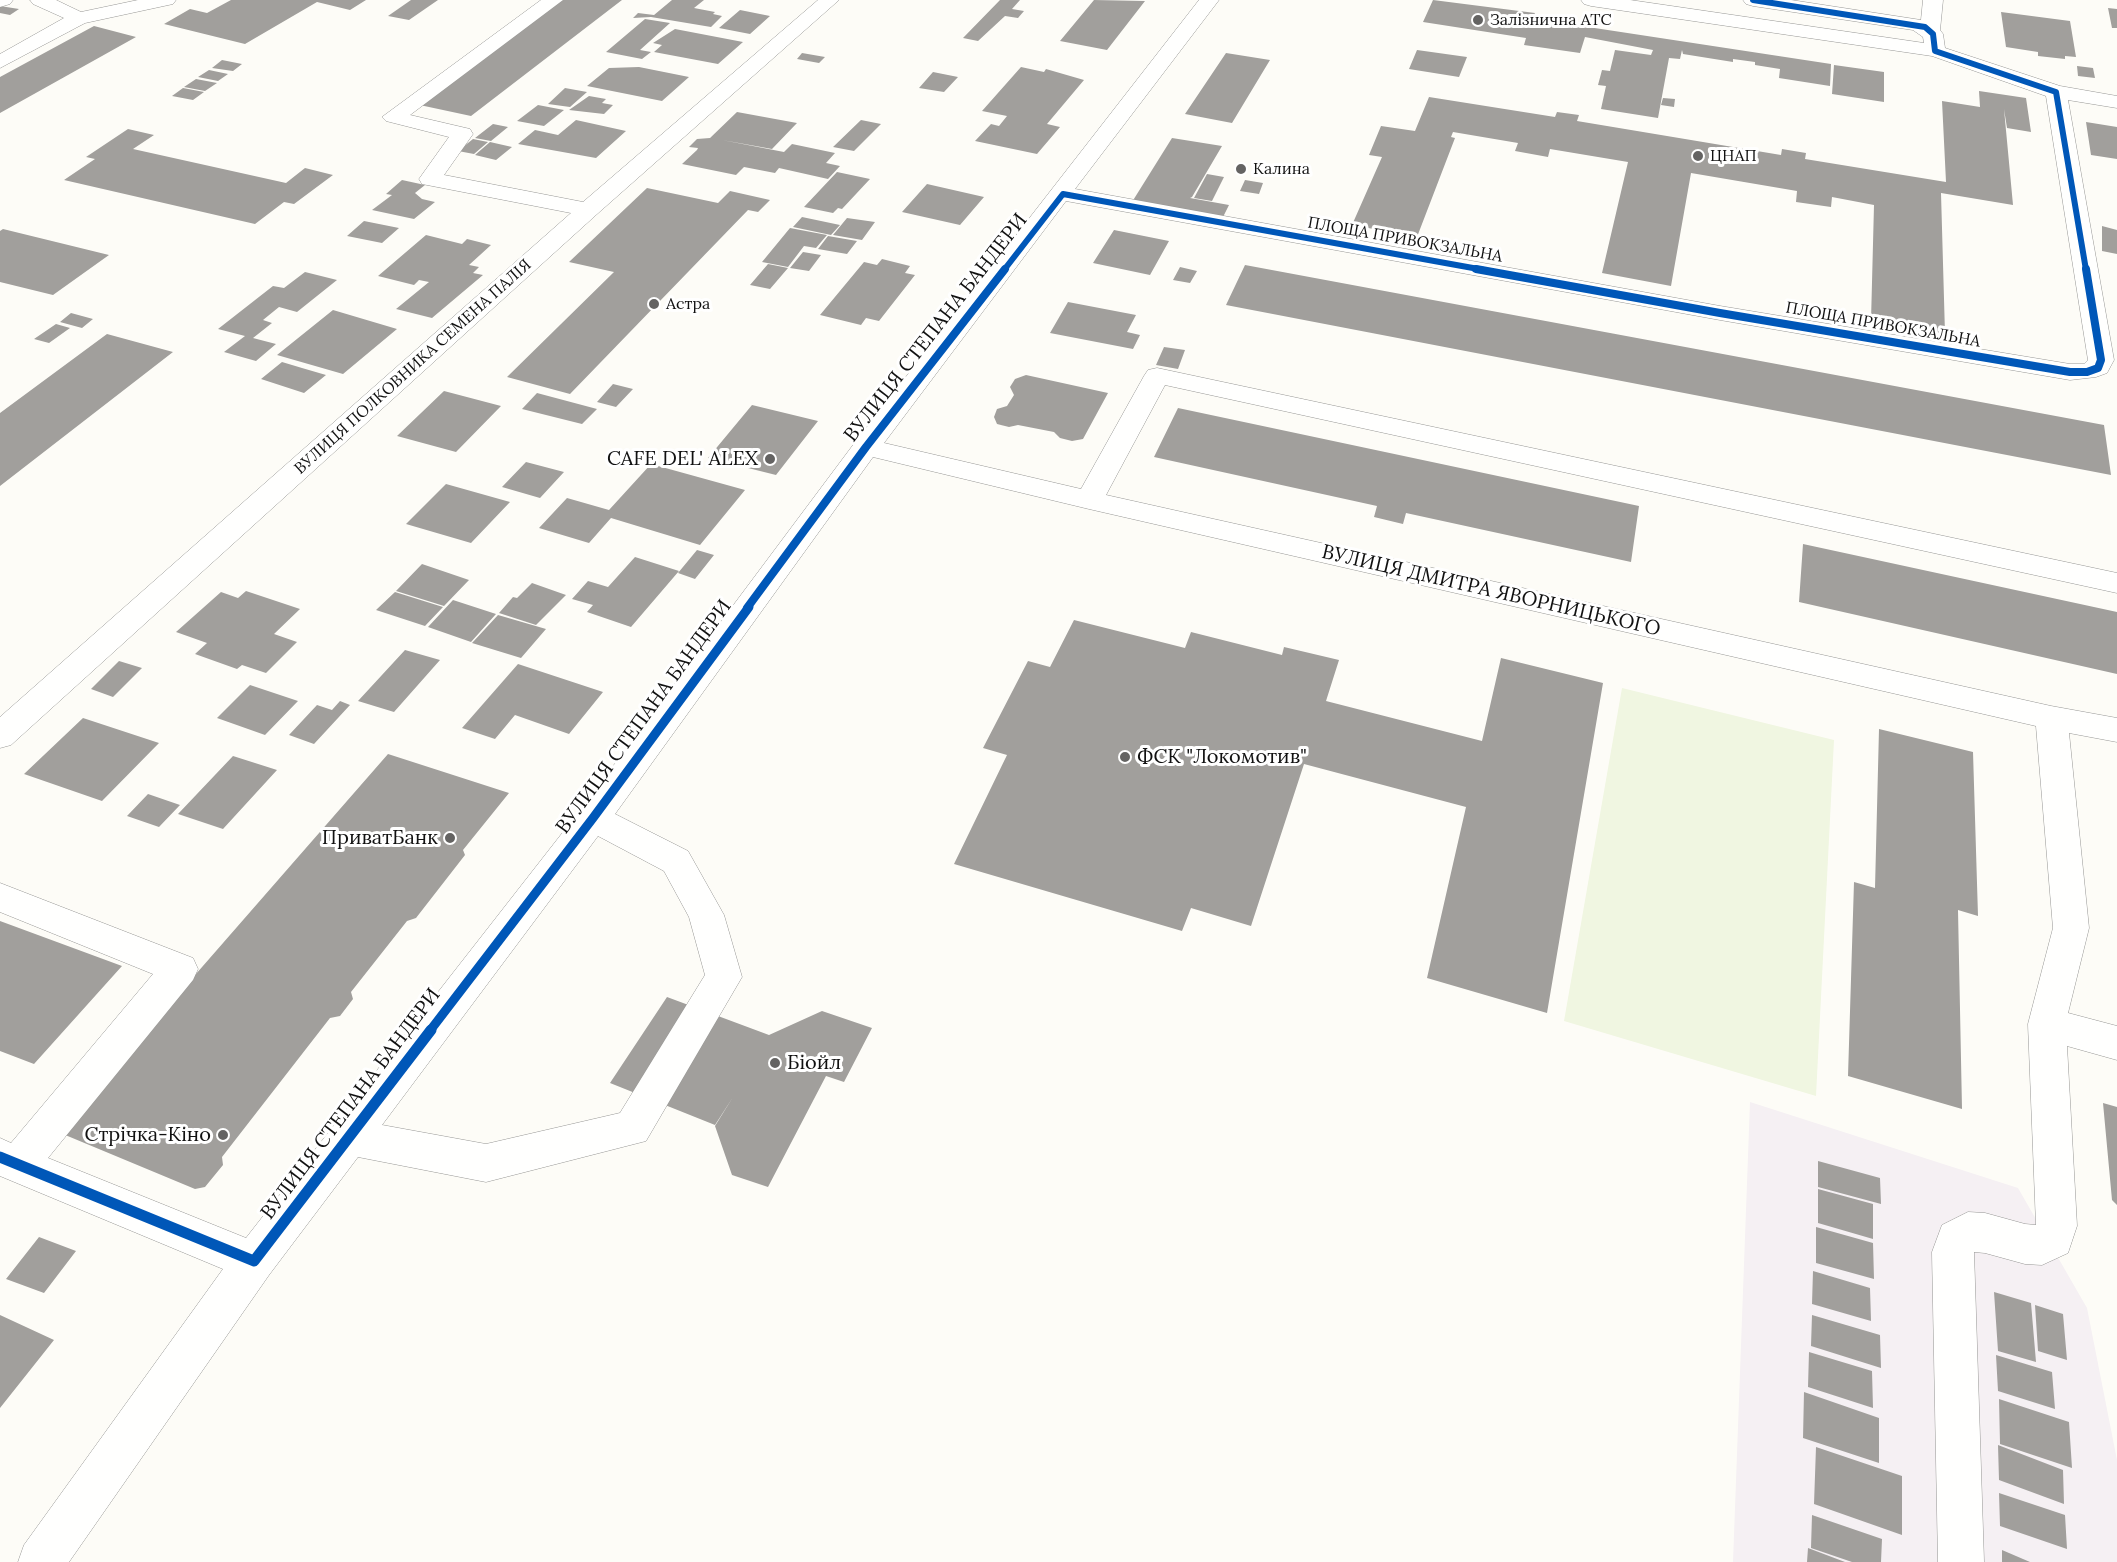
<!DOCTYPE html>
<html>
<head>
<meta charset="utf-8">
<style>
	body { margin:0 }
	canvas { display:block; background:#fdfcf7 }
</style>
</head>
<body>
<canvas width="2117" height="1562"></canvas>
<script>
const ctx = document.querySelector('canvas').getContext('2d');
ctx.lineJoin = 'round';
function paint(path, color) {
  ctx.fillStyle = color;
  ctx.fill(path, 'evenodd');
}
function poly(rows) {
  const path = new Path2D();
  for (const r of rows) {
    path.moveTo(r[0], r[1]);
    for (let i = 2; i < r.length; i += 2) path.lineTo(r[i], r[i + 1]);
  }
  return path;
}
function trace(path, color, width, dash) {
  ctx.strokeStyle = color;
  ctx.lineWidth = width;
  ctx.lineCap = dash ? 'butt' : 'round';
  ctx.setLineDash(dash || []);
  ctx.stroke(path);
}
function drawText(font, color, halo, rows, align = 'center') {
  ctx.font = font + ' Lora,serif';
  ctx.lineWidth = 6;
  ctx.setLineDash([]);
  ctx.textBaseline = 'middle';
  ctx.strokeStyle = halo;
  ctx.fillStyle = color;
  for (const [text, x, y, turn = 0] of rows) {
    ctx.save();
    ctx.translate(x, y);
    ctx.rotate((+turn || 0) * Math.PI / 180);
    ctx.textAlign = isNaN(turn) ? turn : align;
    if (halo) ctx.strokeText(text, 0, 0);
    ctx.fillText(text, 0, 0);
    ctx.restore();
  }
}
paint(poly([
	[1750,1102,2018,1188,2087,1308,2117,1460,2117,1562,1733,1562]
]), '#f5f0f3');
paint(poly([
	[1622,688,1834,740,1816,1096,1564,1021]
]), '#f0f6e1');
paint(poly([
	[231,0,366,0,350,10,317,2,245,44,164,24,190,9,207,13],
	[411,0,438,0,409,20,388,16],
	[557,0,622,0,471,116,415,104],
	[672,0,704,0,694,8,715,12,713,14,722,16,711,27,651,17,633,18,638,13,654,15],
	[1000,0,1020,0,1012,9,1024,11,1018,18,1005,16,978,41,963,38],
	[1094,0,1145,1,1107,50,1060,41],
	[1433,0,1535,13,1533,17,1588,27,1831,64,1830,86,1779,78,1780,69,1755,65,1755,62,1733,59,1733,62,1683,54,1682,50,1680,59,1669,58,1658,118,1601,109,1606,86,1598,85,1602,70,1610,71,1615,50,1651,55,1653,50,1585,37,1580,53,1524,45,1526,38,1423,22],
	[0,6,19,9,10,15,0,13],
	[2108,8,2117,9,2117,28,2112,28],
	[740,10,770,16,750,34,719,28],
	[2001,12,2070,21,2076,57,2065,56,2065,59,2038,56,2038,52,2006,47],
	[645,19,670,23,640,50,651,52,642,59,606,52],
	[94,26,136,37,0,113,0,77],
	[675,29,743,42,718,64,654,52,662,45,653,43],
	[1417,50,1467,57,1459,77,1409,69],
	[802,53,825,57,819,63,797,59],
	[1226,53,1270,60,1232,123,1185,114],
	[222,60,242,64,233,71,212,68],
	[1834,65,1884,72,1884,102,1832,94],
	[2077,66,2093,68,2095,78,2078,76],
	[639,67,689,77,662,101,587,86,609,68],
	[1021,67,1044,72,1046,69,1084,80,1047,124,1060,127,1037,154,975,141,991,124,999,126,1007,116,982,111],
	[209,70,228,74,218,81,198,77],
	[933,72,958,77,944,92,919,88],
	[196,79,217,83,205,91,184,87],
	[183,88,204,92,193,100,172,96],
	[565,88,587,92,570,107,548,104],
	[1979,91,2026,98,2031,132,2007,128,2004,109,2013,205,1941,193,1945,334,1871,321,1874,205,1832,197,1831,207,1796,202,1797,191,1691,173,1671,286,1602,273,1628,162,1550,149,1548,157,1515,151,1518,143,1453,132,1451,137,1455,138,1417,237,1352,225,1382,157,1369,155,1381,126,1415,131,1429,97,1555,117,1557,112,1579,115,1577,121,1781,155,1782,149,1806,153,1805,159,1946,182,1942,101,1980,107],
	[589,96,606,99,602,103,613,105,604,114,569,110],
	[1663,98,1675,99,1674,107,1661,105],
	[538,105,564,110,544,126,517,121],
	[737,112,797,123,772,149,722,140,784,152,792,144,835,153,826,163,840,166,828,179,779,168,775,173,744,167,736,175,682,164,697,150,698,148,689,147,697,139,710,138],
	[576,120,626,131,596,158,518,144,535,130,558,135],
	[861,120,881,124,854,151,833,147],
	[2086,122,2117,127,2117,159,2091,155],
	[493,124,508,127,491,141,475,138],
	[128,129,154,135,133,149,286,183,305,168,333,175,294,204,284,202,255,224,64,180,95,159,86,157],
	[1172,138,1222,146,1192,197,1190,198,1229,205,1222,219,1132,202],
	[473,139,488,142,474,154,458,151],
	[490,142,512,147,496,160,475,155],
	[837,172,870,179,842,209,838,208,833,213,804,207],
	[1207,174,1224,177,1212,201,1194,198],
	[402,180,425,185,415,193,422,199,435,202,414,219,372,210,392,195,386,194],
	[1245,180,1263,183,1259,194,1240,191],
	[927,184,984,197,960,225,902,212],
	[647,188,718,203,730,191,770,200,758,212,748,210,570,394,507,377,614,272,569,262],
	[802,217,840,225,831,235,793,227],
	[847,218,875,222,862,240,833,235],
	[364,221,399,228,382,243,347,236],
	[2102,226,2117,230,2117,254,2102,251],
	[790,228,827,235,816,248,804,246,788,267,762,262],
	[3,229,109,255,53,295,0,282,0,231],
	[1114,230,1169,241,1150,275,1093,263],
	[426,235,462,244,467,239,491,245,469,265,479,267,473,273,483,275,432,318,396,309,429,282,419,280,414,285,378,276],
	[828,236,857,241,847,254,818,249],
	[803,252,821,255,809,271,790,268],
	[882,259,910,266,905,273,915,275,879,321,866,318,861,325,820,315,864,262,877,265],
	[768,264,788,268,770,289,750,285],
	[1245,265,2104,425,2111,475,1226,305],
	[1180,267,1197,271,1190,283,1173,280],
	[305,272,337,280,297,312,279,307,263,320,272,323,253,338,276,344,256,361,224,352,245,336,218,329,273,286,284,288],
	[1068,302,1136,315,1127,332,1140,335,1133,349,1050,333],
	[333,310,397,329,343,374,277,355],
	[71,313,93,319,82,328,60,322],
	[56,324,70,328,49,343,34,339],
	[107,334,173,352,0,486,0,413],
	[1164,347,1185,350,1178,369,1156,365],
	[282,362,302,368,326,375,304,393,261,379],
	[1026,375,1108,393,1083,439,1072,441,1060,438,1054,432,1018,425,1009,427,997,424,994,417,997,409,1007,406,1014,395,1010,387,1015,379],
	[613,384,633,389,616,407,597,402],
	[444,391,501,406,456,452,397,436],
	[537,393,597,409,582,424,522,409],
	[752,405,818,421,776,475,708,458],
	[1178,408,1639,506,1631,562,1406,513,1403,524,1374,517,1377,506,1154,457],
	[526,462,564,472,540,498,502,487],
	[651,464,745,490,700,545,611,518,589,543,539,528,567,498,609,510],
	[446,484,510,502,471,543,406,524],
	[1803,544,2117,612,2117,674,1799,602],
	[697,550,714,555,695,579,678,573],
	[635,557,679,571,631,627,587,612,593,605,572,599,588,581,608,587],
	[422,564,469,580,444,606,396,591],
	[532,583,566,595,536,625,499,613,513,597,517,598],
	[246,591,300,609,274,634,297,642,266,673,242,665,237,669,195,654,207,643,176,632,221,592,238,598],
	[395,592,443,607,425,626,376,610],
	[453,600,496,614,471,642,428,627],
	[498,615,546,629,521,658,472,643],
	[1074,620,1185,648,1191,632,1282,655,1284,647,1339,660,1326,701,1482,741,1501,658,1603,683,1547,1013,1427,978,1466,807,1304,764,1251,926,1191,908,1182,931,954,864,1007,755,983,748,1028,661,1050,667],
	[405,650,440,660,394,712,358,701],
	[119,661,142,668,113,697,91,689],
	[518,664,603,692,569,734,515,715,495,739,462,728],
	[250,685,298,701,265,735,217,718],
	[340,701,350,705,314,744,289,735,317,705,332,710],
	[83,718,159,743,102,801,24,774],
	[1879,729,1973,752,1978,916,1958,910,1962,1109,1848,1076,1854,882,1875,888],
	[388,754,509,793,463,850,465,855,416,918,407,921,351,992,353,999,340,1016,330,1018,222,1157,223,1165,205,1187,195,1189,58,1132],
	[233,756,277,770,223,829,178,814],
	[148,794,180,805,159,827,127,816],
	[0,921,122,966,34,1064,0,1051],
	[667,997,769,1035,822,1011,872,1028,844,1082,826,1076,768,1187,732,1175,715,1126,733,1097,715,1125,610,1083],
	[2103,1103,2117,1107,2117,1205,2112,1200],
	[1818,1161,1880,1178,1881,1204,1818,1187],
	[1818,1189,1873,1204,1873,1239,1818,1223],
	[1816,1227,1873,1243,1874,1279,1816,1263],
	[39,1237,76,1251,44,1293,6,1279],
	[1813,1271,1870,1288,1871,1321,1812,1304],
	[1994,1292,2031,1303,2036,1362,1998,1351],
	[2035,1305,2063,1314,2067,1360,2038,1351],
	[0,1315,54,1340,0,1408],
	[1812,1315,1880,1335,1881,1368,1811,1346],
	[1809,1352,1872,1371,1873,1408,1808,1387],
	[1996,1355,2052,1372,2055,1409,1998,1391],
	[1804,1392,1879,1418,1879,1463,1803,1438],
	[1999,1399,2069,1422,2072,1468,2000,1444],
	[1998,1445,2063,1470,2064,1504,1999,1480],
	[1816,1447,1902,1476,1902,1535,1814,1504],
	[1999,1493,2065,1515,2067,1549,2000,1526],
	[1812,1515,1882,1539,1881,1562,1852,1562,1811,1548],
	[1808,1548,1845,1562,1807,1562],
	[2002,1550,2030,1562,2002,1562]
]), '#a19f9c');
const minor = poly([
	[0,0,13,0,10,4,0,7,0,0],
	[30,0,56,0,81,12,138,0,176,0,173,4,85,23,0,68,0,54,64,18,33,4,30,0],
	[541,0,563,0,410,115,470,129,473,134,444,175,583,202,818,0,839,0,596,215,11,745,0,748,0,717,571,213,422,184,419,179,449,137,386,121,382,117,541,0],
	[1199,0,1219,0,1075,189,1720,306,2070,364,2084,364,2088,360,2046,96,1932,56,1591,6,1584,4,1581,0,1630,0,1924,43,1923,37,1913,30,1753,6,1746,4,1743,0,1791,0,1921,20,1923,0,1943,0,1940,30,1943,34,1945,48,2060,86,2117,96,2117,108,2068,100,2114,360,2107,373,2096,377,2070,380,1720,320,1066,201,884,443,1081,489,1144,376,1148,370,1157,368,2117,573,2117,593,1165,385,1106,495,2051,706,2117,718,2117,742,2069,733,2089,928,2068,1013,2117,1026,2117,1060,2067,1046,2077,1226,2068,1253,2042,1265,2025,1264,1985,1253,1974,1252,1984,1562,1938,1562,1932,1252,1942,1225,1968,1212,1985,1213,2025,1224,2036,1225,2028,1024,2053,928,2036,726,1089,509,873,457,615,814,688,851,724,915,742,977,646,1141,486,1182,358,1157,269,1275,69,1562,18,1562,24,1545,223,1269,0,1176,0,1138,11,1143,153,974,0,912,0,883,193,958,198,969,193,980,48,1158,246,1238,581,809,856,441,1199,0],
	[598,836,664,871,689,917,705,975,620,1113,486,1144,382,1125,598,836]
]);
trace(minor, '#979795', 1);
paint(minor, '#fffffe');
trace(poly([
	[1753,0,1925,27,1933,34,1935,51,2056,92,2086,270],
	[1004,270,1063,194,1484,270]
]), '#0057b8', 6);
trace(poly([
	[1476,269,1720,313,2070,372,2087,372,2098,368,2101,360,2086,269],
	[747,608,866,447,1005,269]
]), '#0057b8', 8);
trace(poly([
	[429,1032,593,818,749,607]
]), '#0057b8', 9);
trace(poly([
	[0,1157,254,1261,431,1030]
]), '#0057b8', 11);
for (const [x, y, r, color] of [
	[1478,20,6,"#646362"],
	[1698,156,6,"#646362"],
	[1241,169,6,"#646362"],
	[654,304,6,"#646362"],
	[770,459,6,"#646362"],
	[1125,757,6,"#646362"],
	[450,838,6,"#646362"],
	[775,1063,6,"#646362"],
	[223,1135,6,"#646362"]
]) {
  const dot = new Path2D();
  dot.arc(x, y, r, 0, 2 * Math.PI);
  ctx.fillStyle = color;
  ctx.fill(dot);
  trace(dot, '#fff', 2);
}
drawText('16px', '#111', '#fff', [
	["Залізнична АТС",1490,20],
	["ЦНАП",1710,156],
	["Калина",1253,169],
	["Астра",666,304]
], 'left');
drawText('16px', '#111', '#fff', [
	["ПЛОЩА ПРИВОКЗАЛЬНА",1405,240,10],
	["ПЛОЩА ПРИВОКЗАЛЬНА",1883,325,10],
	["ВУЛИЦЯ ПОЛКОВНИКА СЕМЕНА ПАЛІЯ",413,367,-42]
]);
drawText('20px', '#111', '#fff', [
	["ВУЛИЦЯ СТЕПАНА БАНДЕРИ",936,328,-52],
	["ВУЛИЦЯ ДМИТРА ЯВОРНИЦЬКОГО",1491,591,13],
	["ВУЛИЦЯ СТЕПАНА БАНДЕРИ",644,717,-54],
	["ВУЛИЦЯ СТЕПАНА БАНДЕРИ",351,1104,-53]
]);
drawText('20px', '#111', '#fff', [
	["CAFE DEL' ALEX",758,459],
	["ФСК \"Локомотив\"",1137,757,"left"],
	["ПриватБанк",438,838],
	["Біойл",787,1063,"left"],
	["Стрічка-Кіно",211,1135]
], 'right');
</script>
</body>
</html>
